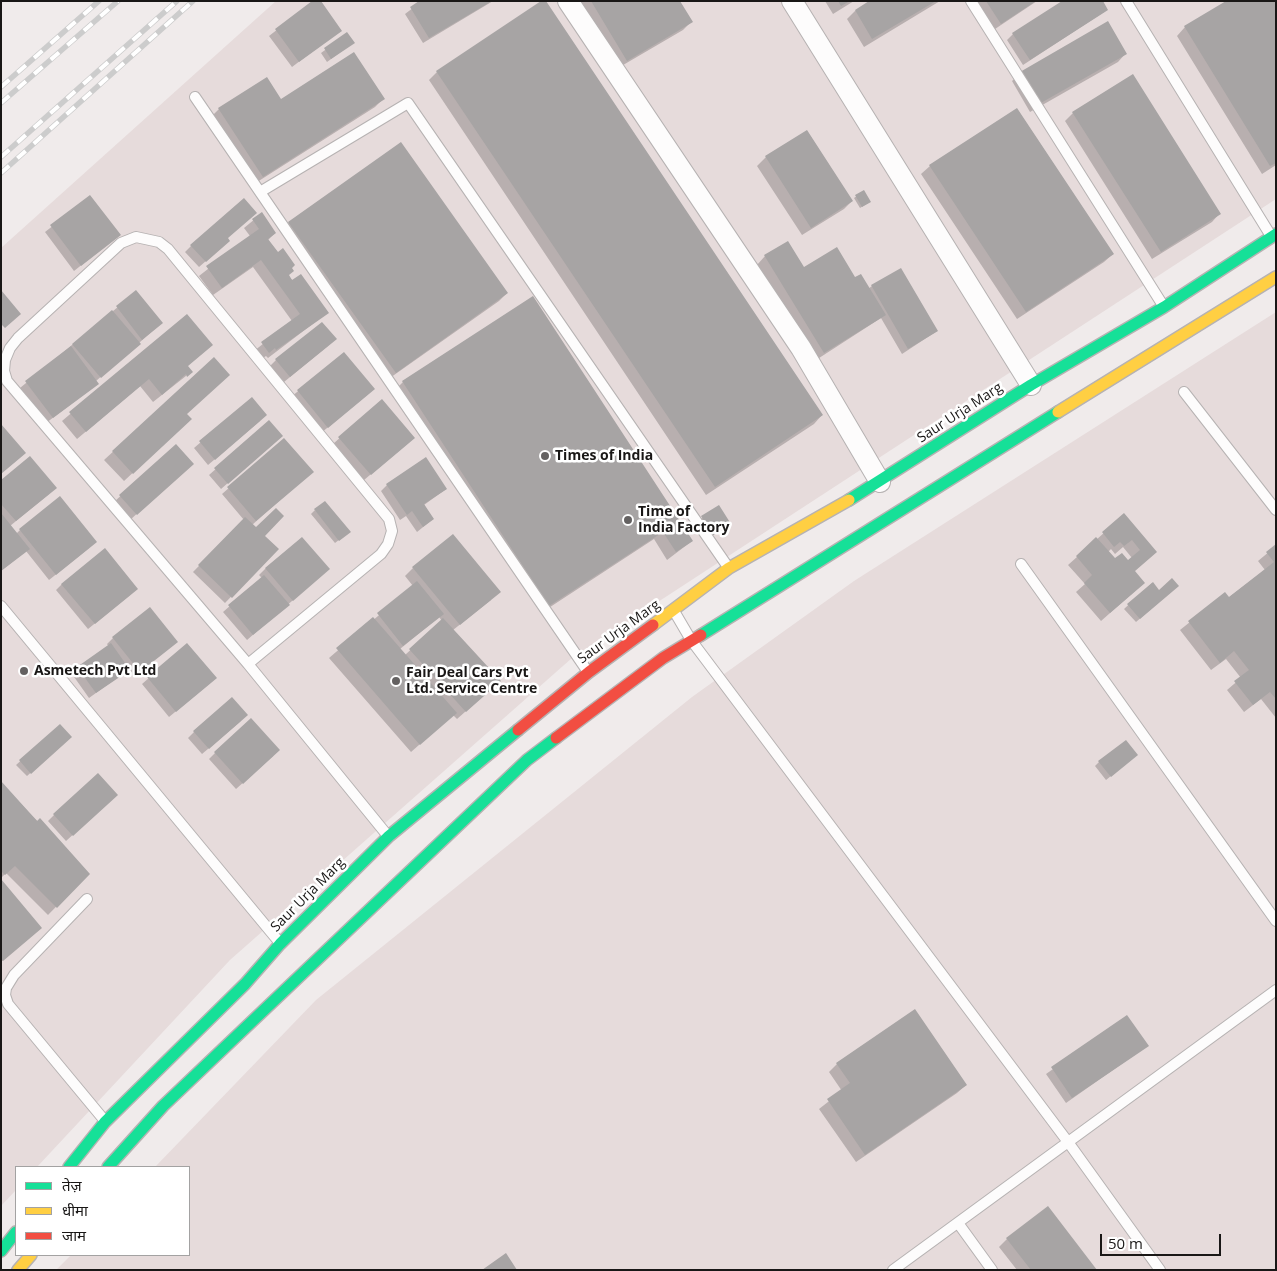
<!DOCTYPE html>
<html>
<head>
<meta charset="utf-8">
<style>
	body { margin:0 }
	#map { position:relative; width:1277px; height:1271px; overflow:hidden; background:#f0ebeb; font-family:"Open Sans","Noto Sans Devanagari",sans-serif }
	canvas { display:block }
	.frame { position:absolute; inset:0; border:2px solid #191716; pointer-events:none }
	.legend { position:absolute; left:15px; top:1166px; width:175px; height:90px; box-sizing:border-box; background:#fff; border:1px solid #a3a2a2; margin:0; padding:6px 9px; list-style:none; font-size:15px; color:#191716 }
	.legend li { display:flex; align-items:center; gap:10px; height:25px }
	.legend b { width:25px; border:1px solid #a3a2a2 }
	.scale { position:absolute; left:1100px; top:1234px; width:121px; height:22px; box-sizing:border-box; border:2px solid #191716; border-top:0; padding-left:6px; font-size:15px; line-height:18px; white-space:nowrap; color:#191716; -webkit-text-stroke:4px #fff; paint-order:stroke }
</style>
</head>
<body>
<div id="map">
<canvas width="1277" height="1271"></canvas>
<div class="frame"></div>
<ul class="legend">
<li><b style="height:6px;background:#16e098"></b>तेज़</li>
<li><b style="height:6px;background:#ffcf43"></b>धीमा</li>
<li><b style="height:6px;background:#f24e42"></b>जाम</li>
</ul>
<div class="scale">50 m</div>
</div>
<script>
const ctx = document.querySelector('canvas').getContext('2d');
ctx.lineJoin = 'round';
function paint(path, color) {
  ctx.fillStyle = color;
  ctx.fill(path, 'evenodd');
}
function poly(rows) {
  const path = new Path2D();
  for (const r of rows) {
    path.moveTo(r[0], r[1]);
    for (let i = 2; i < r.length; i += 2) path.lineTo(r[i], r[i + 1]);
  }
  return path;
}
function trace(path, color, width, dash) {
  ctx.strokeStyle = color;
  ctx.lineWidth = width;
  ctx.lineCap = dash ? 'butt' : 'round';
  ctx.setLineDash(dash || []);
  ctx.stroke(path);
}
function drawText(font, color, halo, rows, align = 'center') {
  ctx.font = font + ' "Open Sans",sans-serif';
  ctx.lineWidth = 5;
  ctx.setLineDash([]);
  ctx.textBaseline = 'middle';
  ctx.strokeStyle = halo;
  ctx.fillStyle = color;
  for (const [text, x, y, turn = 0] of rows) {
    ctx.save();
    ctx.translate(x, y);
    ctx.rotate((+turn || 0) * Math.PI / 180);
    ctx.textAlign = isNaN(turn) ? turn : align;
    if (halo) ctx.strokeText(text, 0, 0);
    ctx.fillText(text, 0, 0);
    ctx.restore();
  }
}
paint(poly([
	[276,1,1276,1,1276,199,572,658,230,960,37,1167,16,1167,16,1190,1,1206,1,248],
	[1276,312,1276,1270,56,1270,71,1255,189,1255,189,1167,155,1167,316,1000,692,697,854,581]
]), '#e6dbdb');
paint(poly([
	[314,1,341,30,292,67,269,36],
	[422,1,493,1,423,43,405,14],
	[578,1,679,1,691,22,683,30,618,68],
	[825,1,854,1,833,14],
	[872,1,940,1,864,47,847,19,855,11],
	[976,1,1037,1,995,29],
	[1276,1,1276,165,1262,174,1177,36,1185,27],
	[1107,10,1023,65,1007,40,1013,34],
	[347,34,349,46,327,62,321,53],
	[1126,53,1118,62,1030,112,1012,81,1021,73],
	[437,72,822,415,814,424,706,495,429,80],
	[383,99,375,107,254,184,211,117,219,109,281,100],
	[1017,109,1113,254,1104,262,1017,319,921,174,930,166],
	[1073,113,1220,213,1212,222,1152,259,1065,121],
	[807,131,852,201,844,209,802,235,757,166,766,157],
	[400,144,507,293,499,301,387,380,280,231,288,223],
	[864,191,868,203,860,208,854,198],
	[90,197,119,235,74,271,45,232],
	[261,214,275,233,268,240,290,268,288,276,327,313,268,358,266,356,260,360,254,351,292,321,253,267,213,295,199,276,250,236,244,228],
	[191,246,222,247,199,267,185,252],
	[765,256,804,269,854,279,868,289,872,286,937,331,902,354,881,318,816,360,757,265],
	[136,292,157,327,96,381,91,389,46,423,20,388],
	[187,315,187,367,191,372,153,402,140,386,77,439,62,421],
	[329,345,284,382,270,366,276,360],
	[344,353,367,395,321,433,291,397],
	[214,359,186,415,182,427,124,481,104,460],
	[403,382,692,541,667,560,654,539,541,613,395,390],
	[251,399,260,421,208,465,194,448],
	[381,401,407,444,364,480,333,444],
	[269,422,275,442,221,489,209,475],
	[284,440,306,477,252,525,277,549,225,603,193,572,244,520,222,494],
	[176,445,186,469,130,520,114,502],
	[1,481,49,494,10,526,16,534,20,530,89,548,49,580,26,551,1,571],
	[387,485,446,489,424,505,433,519,417,532,406,516,400,520,381,491],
	[718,507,729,524,709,538,698,521],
	[315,510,345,535,335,543,311,514],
	[1124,515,1155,552,1133,572,1135,591,1101,621,1076,592,1085,584,1068,565],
	[1123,547,1132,558,1128,562,1115,560,1108,552,1111,549,1115,554],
	[302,538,322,575,247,640,223,612,262,578,259,575,265,569],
	[1276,546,1276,718,1261,699,1244,712,1227,690,1241,678,1226,659,1211,670,1180,630,1225,594,1228,598,1265,570,1258,561],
	[413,568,491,600,453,630,491,689,457,719,453,715,411,752,329,658,413,586,405,576],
	[439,617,442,621,405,655,400,649],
	[1152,583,1159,591,1173,590,1136,622,1124,609],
	[62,584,130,595,88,629,56,590],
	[150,609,176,642,133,677,128,670,89,698,72,674,109,647,107,644,113,638],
	[187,645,209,684,169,717,142,684],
	[241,721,202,754,188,738,194,732],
	[59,726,66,741,27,776,16,765],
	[215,753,273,756,236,789,209,759],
	[1132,759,1106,780,1095,766,1099,762],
	[1,783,88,874,48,915,6,873,1,878],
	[111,800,66,841,48,821,54,815],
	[1,881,41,928,1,962],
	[1127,1017,1147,1046,1066,1103,1046,1074],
	[837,1064,966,1085,957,1093,856,1162,819,1109,842,1091,829,1072],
	[1007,1239,1096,1270,1017,1270,999,1247]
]), '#0003');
paint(poly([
	[312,1,321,1,342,31,299,62,275,29],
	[419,1,492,1,429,38,410,7],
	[541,1,546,1,823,415,715,487,436,71],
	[591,1,680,1,693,22,627,61],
	[838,1,850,1,841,6],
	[869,1,936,1,872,39,855,10],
	[986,1,1036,1,1001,24],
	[1062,1,1103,1,1108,10,1030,60,1012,33],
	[1226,1,1276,1,1276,163,1270,166,1184,26],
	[1108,21,1127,54,1039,104,1020,72],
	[347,32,355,43,331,59,324,48],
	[354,52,385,99,263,177,218,108,267,77,281,99],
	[1133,74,1221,214,1161,252,1072,112],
	[1017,108,1114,254,1026,312,929,165],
	[807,130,853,201,811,228,765,156],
	[401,142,508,293,396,373,288,222],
	[864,190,871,202,862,207,855,195],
	[90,195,121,235,81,266,50,225],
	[244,198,257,213,228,238,230,241,206,262,190,245],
	[262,212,276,233,268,239,278,252,283,248,295,265,292,268,294,271,289,275,292,280,301,274,329,313,276,350,275,348,269,353,261,342,300,314,261,260,222,288,206,266,259,229,252,219],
	[788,241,804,267,837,247,855,277,861,274,886,315,824,353,764,255],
	[901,268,938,331,908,349,871,285],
	[1,290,21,314,5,328,1,324],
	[136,290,163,323,142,340,116,306],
	[533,296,693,541,676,552,663,532,549,606,402,381],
	[112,310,141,344,101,378,72,344],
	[187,314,213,345,188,366,193,372,187,377,186,374,162,395,149,379,86,432,69,412],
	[322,322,337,339,290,377,275,359],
	[71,346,99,384,53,418,25,381],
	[344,352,375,389,328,428,297,390],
	[214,357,230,375,187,414,192,419,133,474,112,451],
	[252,397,267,415,215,460,199,441],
	[382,399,415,438,371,475,338,437],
	[269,420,283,436,228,484,214,468],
	[1,424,26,453,1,474],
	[284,438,314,472,256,521,227,487],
	[176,444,194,464,137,515,119,495],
	[30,456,57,488,16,521,1,504,1,480],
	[426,457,447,489,424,504,434,519,423,527,412,511,407,515,386,484],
	[60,496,97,542,56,575,19,529],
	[325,501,351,532,339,541,314,509],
	[719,505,731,524,713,535,701,516],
	[276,508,284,516,265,536,279,549,232,598,198,565,245,517,256,527],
	[1,513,30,549,1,571],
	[1124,513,1157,552,1135,571,1145,583,1110,613,1084,583,1092,575,1076,556,1096,537,1115,558,1122,553,1128,560,1140,550,1132,540,1124,546,1120,542,1114,547,1102,532],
	[453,534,501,592,460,625,412,567],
	[302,537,330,569,293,601,265,568],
	[1276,544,1276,699,1270,692,1253,705,1234,681,1249,670,1234,651,1220,663,1188,621,1225,592,1229,597,1274,562,1266,552],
	[105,548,138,589,95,624,61,584],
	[264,575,290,605,253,635,228,605],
	[1172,578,1179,586,1140,619,1127,604,1153,582,1159,590],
	[417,581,444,614,403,646,377,613],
	[150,607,178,642,140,672,112,637],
	[373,617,457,713,420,745,336,648],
	[443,618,501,681,466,712,409,649],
	[111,643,130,670,96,693,77,667],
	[187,643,217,678,176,712,147,677],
	[232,697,248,715,209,749,193,731],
	[251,718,280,750,243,784,214,752],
	[60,724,72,737,31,774,19,760],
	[1126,740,1138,755,1111,777,1098,761],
	[98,773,118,795,73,836,53,814],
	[1,781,37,821,40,818,90,874,57,908,15,866,5,875,1,871],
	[1,879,42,928,3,961,1,959],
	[915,1009,967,1085,865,1155,827,1099,850,1083,836,1063],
	[1127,1015,1149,1046,1072,1098,1051,1067],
	[1048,1206,1097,1270,1031,1270,1006,1238],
	[506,1253,517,1270,482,1270]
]), '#a7a4a4');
const lane = poly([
	[971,1,1164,307],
	[1126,1,1271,236],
	[195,97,588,672],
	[260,192,408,103,728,567],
	[1184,392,1276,510],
	[1021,564,1276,921],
	[1,606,280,943],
	[674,611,691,640,1068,1142,1160,1270],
	[248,664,381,554,388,544,392,531,389,519,168,249,159,242,136,237,121,243,18,338,10,348,5,360,4,371,7,381,248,664,388,836],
	[87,899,14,975,6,988,5,995,8,1004,105,1121],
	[958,1223,992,1270],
	[893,1270,1276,990]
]);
const street = poly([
	[568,1,801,348,880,482],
	[792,1,1031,385]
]);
const fast = poly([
	[849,500,1031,385,1164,307,1276,234],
	[701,635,1058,412],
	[69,1167,105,1122,245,984,280,944,389,836,518,730],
	[108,1167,163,1106,527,760,556,738],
	[1,1251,16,1232]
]);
const slow = poly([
	[1058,412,1276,277],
	[653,625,729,568,849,500],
	[18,1270,31,1255]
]);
const jam = poly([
	[518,730,589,672,653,625],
	[556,738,663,658,701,635]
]);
trace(lane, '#b6b2b2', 12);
trace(street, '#b6b2b2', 22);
trace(fast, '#b6b2b2', 14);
trace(slow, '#b6b2b2', 14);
trace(jam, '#b6b2b2', 14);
trace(lane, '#fdfcfc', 10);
trace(street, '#fdfcfc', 20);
trace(fast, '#16e098', 11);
trace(slow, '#ffcf43', 11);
trace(jam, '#f24e42', 11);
const rail = poly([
	[1,87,99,1],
	[1,103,118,1],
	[1,157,177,1],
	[1,173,193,1]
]);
trace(rail, '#ccc', 5.5);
trace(rail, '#fff', 4, [11]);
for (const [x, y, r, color] of [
	[545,456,5,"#646161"],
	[628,520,5,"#646161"],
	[24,671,5,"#646161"],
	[396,681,5,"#646161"]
]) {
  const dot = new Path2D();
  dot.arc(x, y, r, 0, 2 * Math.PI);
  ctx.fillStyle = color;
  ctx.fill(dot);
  trace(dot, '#fff', 2);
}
drawText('14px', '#191716', '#fff', [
	["Saur Urja Marg",960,413,-33],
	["Saur Urja Marg",619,632,-36],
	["Saur Urja Marg",308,895,-45]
]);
drawText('bold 14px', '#191716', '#fff', [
	["Times of India",555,456],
	["Time of",638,512],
	["India Factory",638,528],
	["Asmetech Pvt Ltd",34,671],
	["Fair Deal Cars Pvt",406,673],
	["Ltd. Service Centre",406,689]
], 'left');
</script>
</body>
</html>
